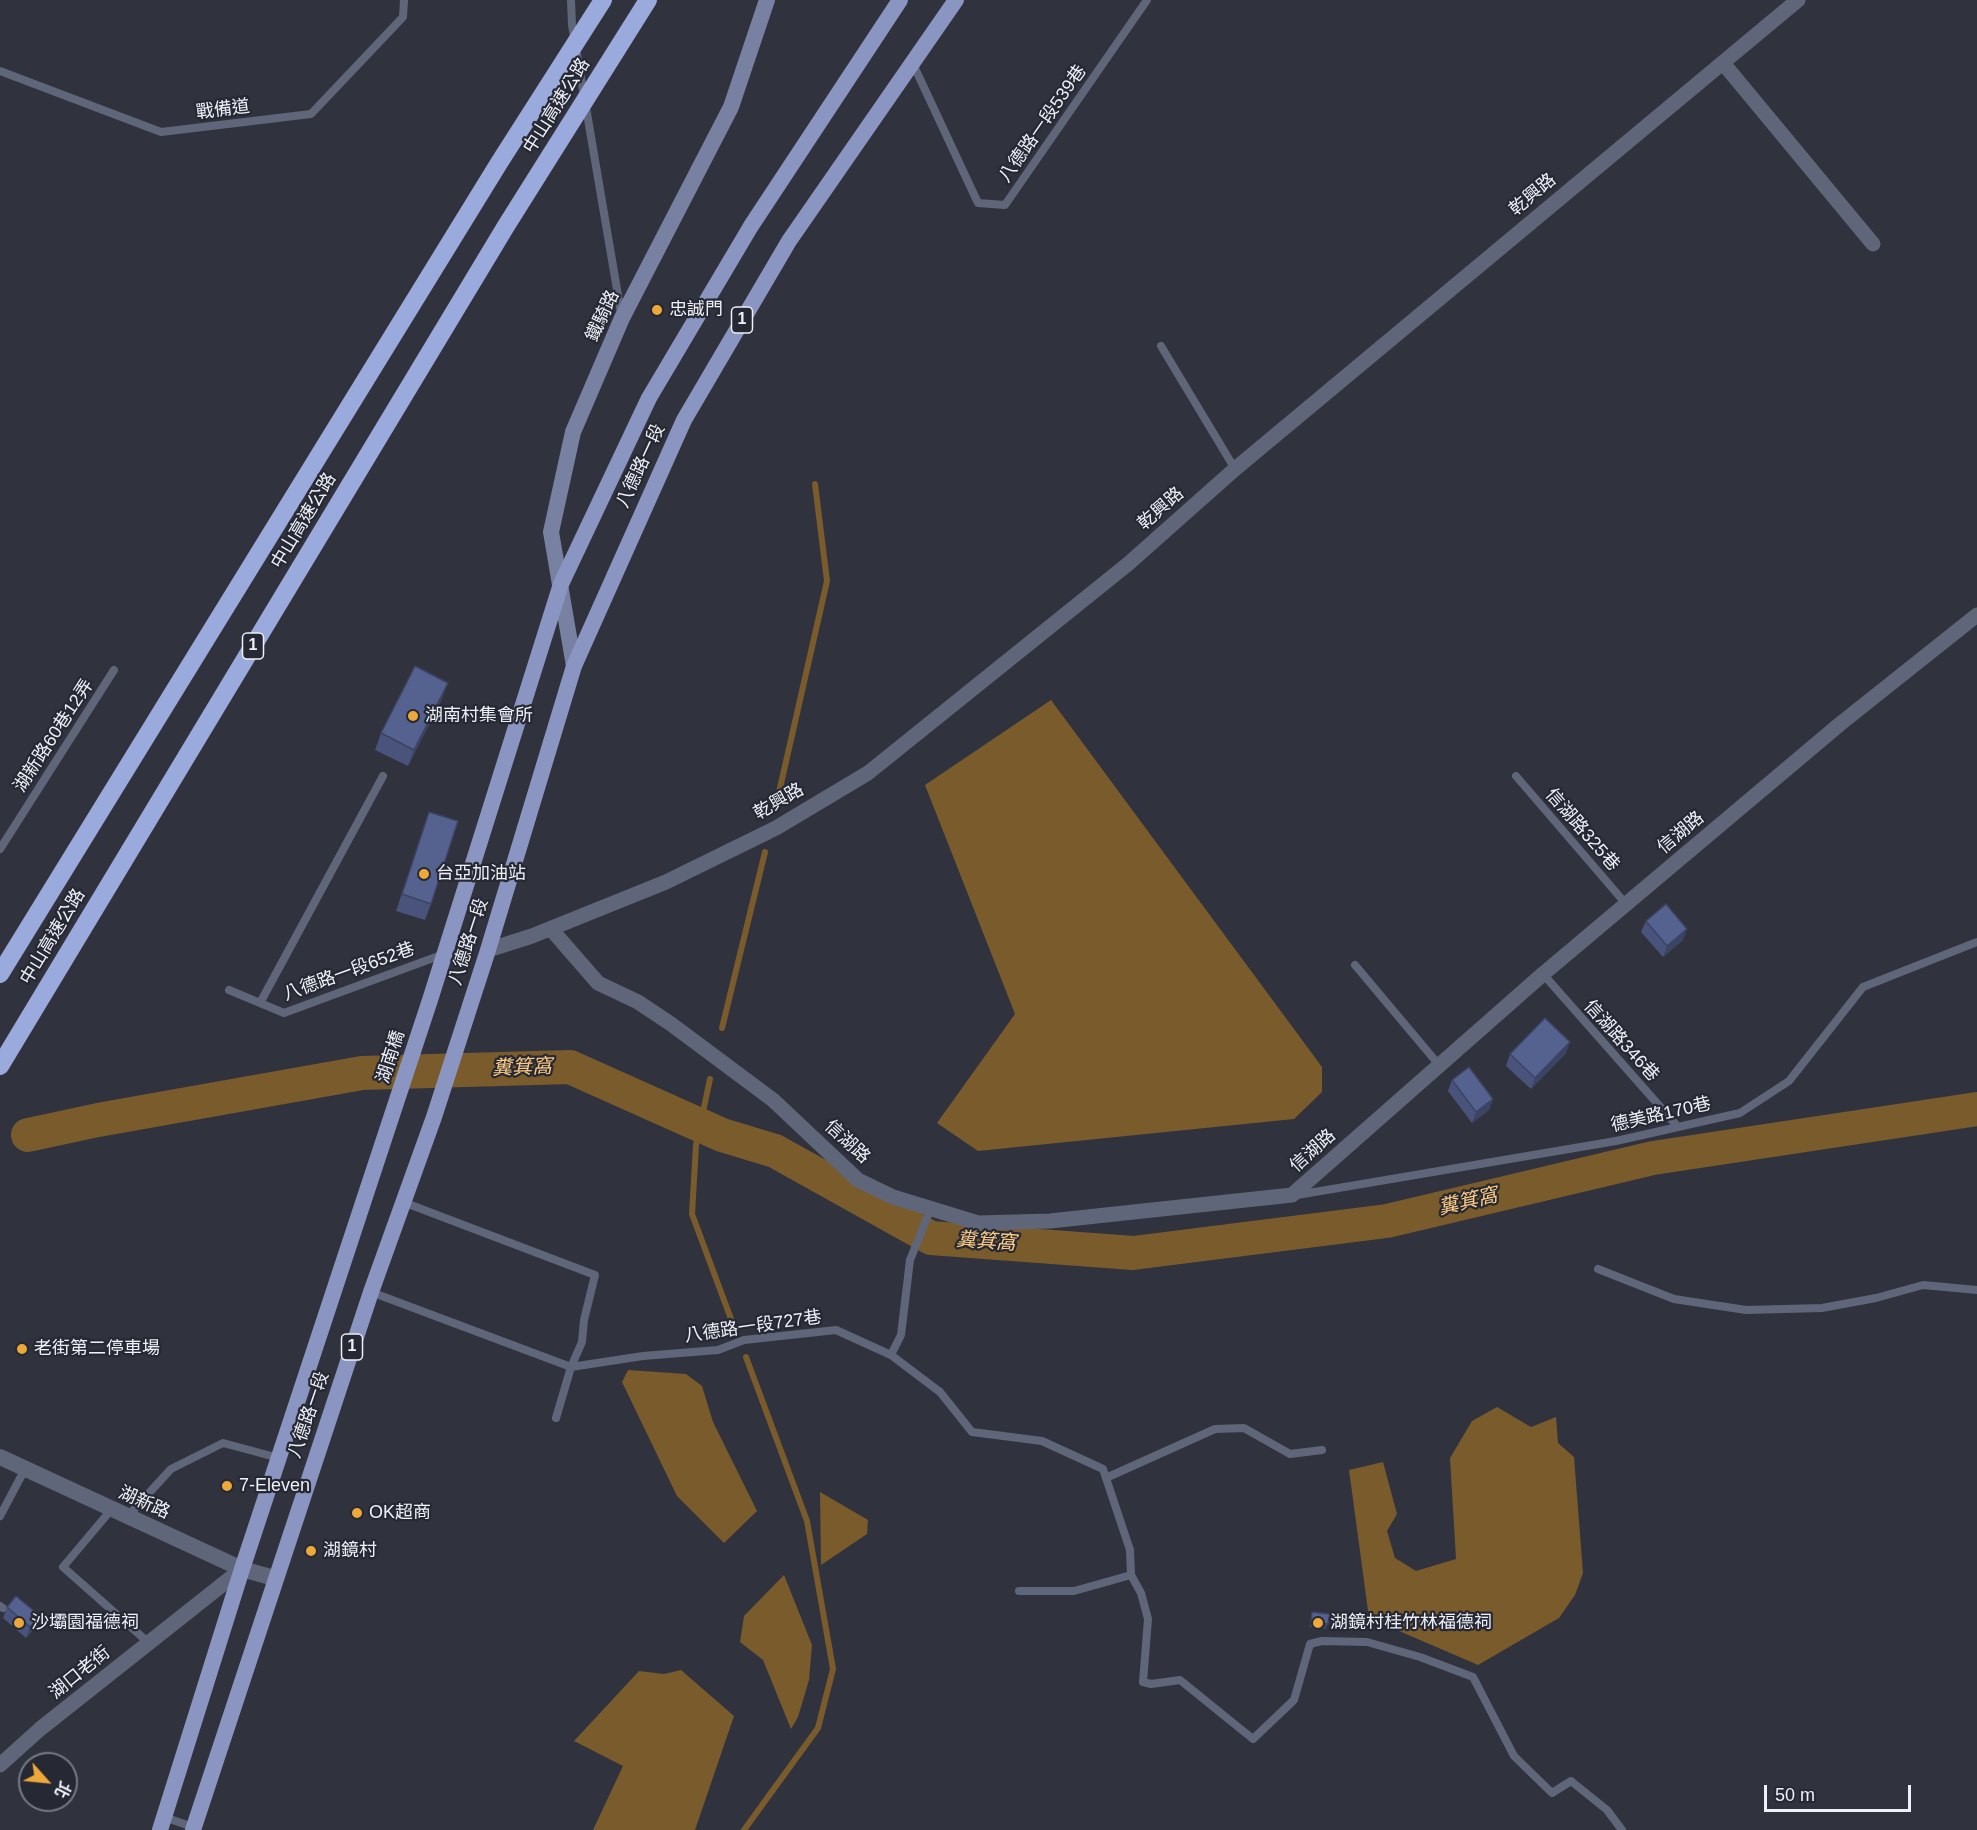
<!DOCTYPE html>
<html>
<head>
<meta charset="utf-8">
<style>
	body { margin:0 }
	#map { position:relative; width:1977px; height:1830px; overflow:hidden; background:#30333d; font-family:Arial,"Noto Sans TC",sans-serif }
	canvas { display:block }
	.north { position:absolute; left:18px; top:1752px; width:60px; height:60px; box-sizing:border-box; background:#262933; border:2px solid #767982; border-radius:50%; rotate:117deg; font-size:16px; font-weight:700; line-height:24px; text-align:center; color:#eef0f8 }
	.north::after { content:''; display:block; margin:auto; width:21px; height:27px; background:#eca93a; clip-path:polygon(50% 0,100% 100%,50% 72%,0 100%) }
	.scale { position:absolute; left:1764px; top:1785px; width:147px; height:27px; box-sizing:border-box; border:3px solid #eef0f8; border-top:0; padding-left:8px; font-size:18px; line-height:21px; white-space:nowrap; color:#eef0f8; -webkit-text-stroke:4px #262933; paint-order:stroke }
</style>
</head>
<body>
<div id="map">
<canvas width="1977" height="1830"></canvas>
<div class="north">北</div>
<div class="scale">50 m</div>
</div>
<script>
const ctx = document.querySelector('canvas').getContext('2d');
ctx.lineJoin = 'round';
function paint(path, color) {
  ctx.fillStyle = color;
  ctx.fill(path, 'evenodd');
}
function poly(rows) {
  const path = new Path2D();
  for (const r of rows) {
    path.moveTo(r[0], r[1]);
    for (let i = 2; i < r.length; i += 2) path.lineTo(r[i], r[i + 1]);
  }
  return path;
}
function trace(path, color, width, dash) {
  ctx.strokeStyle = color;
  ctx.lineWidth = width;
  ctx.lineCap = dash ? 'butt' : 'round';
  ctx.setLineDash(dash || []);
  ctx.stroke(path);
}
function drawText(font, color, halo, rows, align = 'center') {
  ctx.font = font + ' Arial,"Noto Sans TC",sans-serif';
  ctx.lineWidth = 4.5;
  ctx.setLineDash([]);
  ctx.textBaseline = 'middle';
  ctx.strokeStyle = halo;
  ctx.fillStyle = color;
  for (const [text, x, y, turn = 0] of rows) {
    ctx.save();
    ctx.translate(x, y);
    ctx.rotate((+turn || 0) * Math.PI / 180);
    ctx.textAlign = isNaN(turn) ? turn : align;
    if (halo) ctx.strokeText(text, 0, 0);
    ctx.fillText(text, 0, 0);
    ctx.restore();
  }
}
paint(poly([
	[1051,700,1322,1067,1322,1092,1294,1119,978,1151,937,1123,1015,1014,925,785],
	[628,1370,686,1374,702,1386,713,1422,757,1511,724,1543,677,1496,622,1382],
	[1497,1407,1531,1427,1556,1417,1558,1443,1574,1457,1583,1573,1575,1595,1559,1618,1478,1665,1369,1618,1349,1470,1383,1462,1397,1514,1387,1531,1395,1558,1416,1571,1456,1559,1450,1458,1472,1421],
	[820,1492,868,1520,867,1534,821,1565],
	[784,1575,812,1645,809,1680,798,1717,791,1729,763,1660,740,1642,744,1616],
	[681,1670,734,1716,695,1830,593,1830,623,1766,574,1741,639,1671,664,1674]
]), '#7a5b2c');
trace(poly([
	[775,810,827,581,815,484],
	[722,1028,765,852],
	[710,1079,696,1145,692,1214,734,1327],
	[744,1830,818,1728,833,1669,807,1521,746,1357]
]), '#7a5b2c', 6);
trace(poly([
	[28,1135,98,1120,362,1073,570,1067,722,1135,775,1151,931,1238,1133,1253,1387,1221,1653,1158,1977,1109]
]), '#7a5b2c', 34);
trace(poly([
	[571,0,572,25,621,313],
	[913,64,978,203,1005,205,1147,0],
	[0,71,161,132,311,114,403,17,404,0],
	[1161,346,1235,469],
	[1516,776,1626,904],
	[0,849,114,670],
	[1355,965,1439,1065],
	[1543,974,1678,1127],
	[229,990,284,1013,444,954],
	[260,1003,383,776],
	[1297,1195,1616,1141,1740,1113,1789,1081,1863,987,1977,942],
	[403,1202,595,1275,584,1320,582,1342,571,1367,556,1418],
	[1598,1269,1674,1299,1746,1310,1822,1308,1876,1298,1923,1285,1977,1290],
	[371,1292,571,1367,643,1356,718,1350,744,1340,836,1330,891,1355,940,1392,972,1432,1042,1441,1103,1469,1130,1550,1131,1575,1141,1593,1148,1619,1143,1682,1151,1684,1180,1680,1253,1739,1294,1700,1310,1644,1322,1641,1367,1642,1420,1657,1473,1677,1514,1756,1552,1793,1571,1781,1607,1810,1622,1830],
	[891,1355,901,1335,910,1260,931,1208],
	[1108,1477,1215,1429,1244,1428,1290,1454,1322,1450],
	[111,1510,63,1567,149,1643],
	[0,1516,25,1469],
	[127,1517,171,1469,223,1443,279,1458],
	[1019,1591,1074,1591,1131,1575],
	[0,1606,3,1608],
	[164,1817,193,1827]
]), '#60667a', 8);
trace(poly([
	[1723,63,1873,244],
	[551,929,598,983,638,1002,671,1024,773,1100,858,1180,893,1197,978,1223,1050,1221,1292,1195,1543,974,1840,724,1977,615],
	[488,950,532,936,666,882,776,828,868,773,1128,564,1235,469,1798,0],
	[0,1765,40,1729,242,1569]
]), '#60667a', 15);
trace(poly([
	[0,1457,242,1569,274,1578]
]), '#60667a', 16);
trace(poly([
	[574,666,551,532,573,432,622,318,731,107,767,0]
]), '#7881a2', 16);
trace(poly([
	[160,1830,242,1569,430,1000,561,584,649,398,751,226,900,0],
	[193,1830,371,1292,434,1117,488,950,574,666,684,420,789,241,956,0]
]), '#8a96c1', 16);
trace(poly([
	[0,974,499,163,603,0],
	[0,1066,506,226,648,0]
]), '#9baadc', 18);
paint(poly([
	[442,699,408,766,375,750,381,733],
	[429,812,431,904,425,920,396,911],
	[1646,921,1683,940,1663,957,1641,932],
	[1566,1053,1531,1089,1506,1066,1510,1054],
	[1452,1080,1493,1099,1489,1110,1472,1123,1448,1091],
	[7,1607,36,1627,26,1638,3,1618]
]), '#49537b');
paint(poly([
	[448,683,442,699,408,766,414,750],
	[1687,929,1683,940,1663,957,1667,946],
	[1570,1042,1566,1053,1531,1089,1535,1078],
	[1493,1099,1489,1110,1472,1123,1476,1112],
	[40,1616,36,1627,26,1638,30,1627],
	[1311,1622,1328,1624,1326,1629,1309,1627]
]), '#3c4464');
const building = poly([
	[415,666,448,683,414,750,381,733,415,666],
	[429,812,458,821,431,904,402,894,429,812],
	[1666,904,1687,929,1667,946,1646,921,1666,904],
	[1545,1018,1570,1042,1535,1078,1510,1054,1545,1018],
	[1469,1067,1493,1099,1476,1112,1452,1080,1469,1067],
	[16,1596,40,1616,30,1627,7,1607,16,1596],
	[1312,1612,1330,1614,1328,1624,1311,1622,1312,1612]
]);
paint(building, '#55618f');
trace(building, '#3c4464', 1.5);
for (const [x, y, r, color] of [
	[657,310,6,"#eca93a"],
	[413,716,6,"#eca93a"],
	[424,874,6,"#eca93a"],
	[22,1349,6,"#eca93a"],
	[227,1486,6,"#eca93a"],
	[357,1513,6,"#eca93a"],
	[311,1551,6,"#eca93a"],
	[19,1623,6,"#eca93a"],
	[1318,1623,6,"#eca93a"]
]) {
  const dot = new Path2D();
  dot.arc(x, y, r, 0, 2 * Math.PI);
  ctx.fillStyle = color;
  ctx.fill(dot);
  trace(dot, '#262933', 2);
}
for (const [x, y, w] of [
	[742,320,21],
	[253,646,21],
	[352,1347,21]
]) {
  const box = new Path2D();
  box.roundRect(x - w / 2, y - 13, w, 26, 4.5);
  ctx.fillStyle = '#262933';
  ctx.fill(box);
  trace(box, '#eef0f8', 1.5);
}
drawText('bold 16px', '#eef0f8', null, [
	["1",742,320],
	["1",253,646],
	["1",352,1347]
]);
drawText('18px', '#eef0f8', '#262933', [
	["中山高速公路",557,106,-58],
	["戰備道",223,110,-7],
	["八德路一段539巷",1043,124,-55],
	["乾興路",1533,195,-40],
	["鐵騎路",603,316,-65],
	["八德路一段",641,466,-65],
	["乾興路",1161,509,-41],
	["中山高速公路",304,521,-59],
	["湖新路60巷12弄",54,736,-57],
	["乾興路",779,802,-30],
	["信湖路325巷",1582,830,49],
	["信湖路",1681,833,-40],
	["中山高速公路",53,937,-59],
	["八德路一段",469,942,-72],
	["八德路一段652巷",349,972,-20],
	["信湖路346巷",1621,1041,48],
	["湖南橋",391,1057,-72],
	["德美路170巷",1661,1115,-13],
	["信湖路",847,1142,43],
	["信湖路",1313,1151,-42],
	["八德路一段727巷",753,1327,-8],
	["八德路一段",309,1415,-71],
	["湖新路",144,1503,24],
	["湖口老街",80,1673,-39]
]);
drawText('18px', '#eef0f8', '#262933', [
	["忠誠門",669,310],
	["湖南村集會所",425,716],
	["台亞加油站",436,874],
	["老街第二停車場",34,1349],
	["7-Eleven",239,1486],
	["OK超商",369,1513],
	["湖鏡村",323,1551],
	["沙壩園福德祠",31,1623],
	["湖鏡村桂竹林福德祠",1330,1623]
], 'left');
drawText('italic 20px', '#fdcb84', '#262933', [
	["糞箕窩",522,1068,-2],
	["糞箕窩",1468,1202,-13],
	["糞箕窩",986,1242,4]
]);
</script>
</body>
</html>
